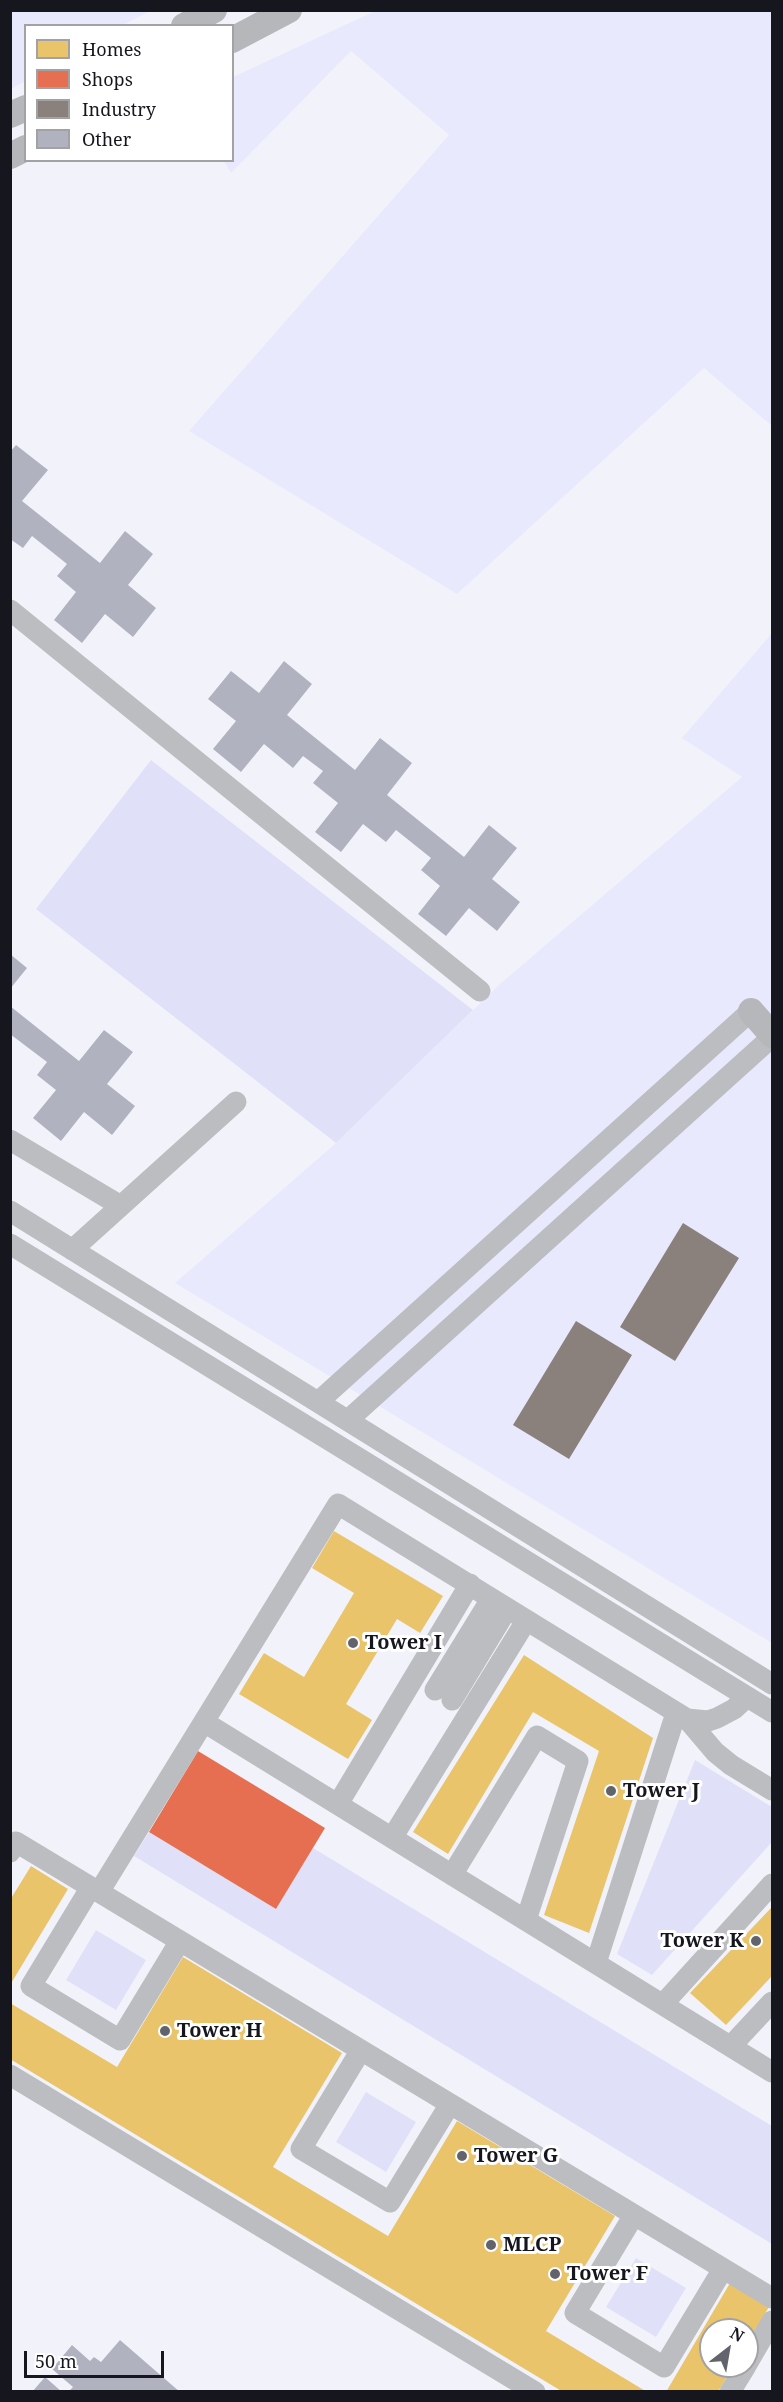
<!DOCTYPE html>
<html>
<head>
<meta charset="utf-8">
<style>
	body { margin:0 }
	#map { position:relative; width:783px; height:2402px; overflow:hidden; background:#f2f3fa; font-family:"Noto Serif",serif }
	canvas { display:block }
	.frame { position:absolute; inset:0; border:12px solid #16161e; pointer-events:none }
	.legend { position:absolute; left:24px; top:24px; width:210px; height:138px; box-sizing:border-box; background:#fff; border:2px solid #a2a2a5; margin:0; padding:8px 10px; list-style:none; font-size:18px; color:#16161e }
	.legend li { display:flex; align-items:center; gap:12px; height:30px }
	.legend b { width:30px; border:2px solid #a2a2a5 }
	.north { position:absolute; left:699px; top:2318px; width:60px; height:60px; box-sizing:border-box; background:#fff; border:2px solid #a2a2a5; border-radius:50%; rotate:31deg; font-size:16px; font-weight:700; line-height:24px; text-align:center; color:#16161e }
	.north::after { content:''; display:block; margin:auto; width:21px; height:27px; background:#63636b; clip-path:polygon(50% 0,100% 100%,50% 72%,0 100%) }
	.scale { position:absolute; left:24px; top:2351px; width:140px; height:27px; box-sizing:border-box; border:3px solid #16161e; border-top:0; padding-left:8px; font-size:18px; line-height:21px; white-space:nowrap; color:#16161e; -webkit-text-stroke:4px #fff; paint-order:stroke }
</style>
</head>
<body>
<div id="map">
<canvas width="783" height="2402"></canvas>
<div class="frame"></div>
<ul class="legend">
<li><b style="height:16px;background:#e9c46a"></b>Homes</li>
<li><b style="height:16px;background:#e76f51"></b>Shops</li>
<li><b style="height:16px;background:#8a817c"></b>Industry</li>
<li><b style="height:16px;background:#b1b2bf"></b>Other</li>
</ul>
<div class="north">N</div>
<div class="scale">50 m</div>
</div>
<script>
const ctx = document.querySelector('canvas').getContext('2d');
ctx.lineJoin = 'round';
function paint(path, color) {
  ctx.fillStyle = color;
  ctx.fill(path, 'evenodd');
}
function poly(rows) {
  const path = new Path2D();
  for (const r of rows) {
    path.moveTo(r[0], r[1]);
    for (let i = 2; i < r.length; i += 2) path.lineTo(r[i], r[i + 1]);
  }
  return path;
}
function trace(path, color, width, dash) {
  ctx.strokeStyle = color;
  ctx.lineWidth = width;
  ctx.lineCap = dash ? 'butt' : 'round';
  ctx.setLineDash(dash || []);
  ctx.stroke(path);
}
function drawText(font, color, halo, rows, align = 'center') {
  ctx.font = font + ' "Noto Serif",serif';
  ctx.lineWidth = 6;
  ctx.setLineDash([]);
  ctx.textBaseline = 'middle';
  ctx.strokeStyle = halo;
  ctx.fillStyle = color;
  for (const [text, x, y, turn = 0] of rows) {
    ctx.save();
    ctx.translate(x, y);
    ctx.rotate((+turn || 0) * Math.PI / 180);
    ctx.textAlign = isNaN(turn) ? turn : align;
    if (halo) ctx.strokeText(text, 0, 0);
    ctx.fillText(text, 0, 0);
    ctx.restore();
  }
}
paint(poly([
	[11,10,150,10,150,11,123,25,26,26,25,81,11,89],
	[375,11,772,11,772,426,704,368,457,594,189,431,449,135,351,51,231,173,224,161,232,160,233,77],
	[772,633,772,1643,175,1283,336,1143,500,984,742,777,682,738]
]), '#e8e9fc');
paint(poly([
	[151,760,473,1010,336,1143,36,909],
	[695,1760,772,1807,772,1842,652,1975,617,1954],
	[149,1832,276,1909,313,1848,772,2126,772,2244,134,1856],
	[96,1930,146,1960,116,2010,66,1980],
	[366,2092,416,2122,386,2172,336,2142],
	[636,2258,686,2288,656,2337,606,2307]
]), '#e0e1f8');
paint(poly([
	[334,1531,443,1596,420,1633,397,1619,346,1704,372,1720,348,1759,239,1694,264,1653,304,1677,354,1593,312,1568],
	[524,1655,653,1738,589,1933,544,1915,599,1751,533,1712,448,1854,413,1832],
	[31,1866,68,1889,10,1985,10,1900],
	[772,1907,772,1976,726,2025,690,1993],
	[183,1957,342,2053,273,2167,388,2236,457,2121,615,2216,546,2331,647,2392,563,2392,10,2059,10,2003,117,2067],
	[730,2283,769,2307,747,2343,747,2330,711,2330,711,2366,733,2366,718,2392,666,2392]
]), '#e9c46a');
paint(poly([
	[198,1751,325,1828,276,1909,149,1832]
]), '#e76f51');
paint(poly([
	[683,1223,739,1258,675,1361,620,1327],
	[576,1321,632,1355,569,1459,513,1425]
]), '#8a817c');
paint(poly([
	[16,445,48,470,22,501,100,563,125,531,153,554,128,585,156,608,133,637,105,614,82,643,54,620,76,592,57,576,67,564,32,536,23,548,10,539,10,452],
	[284,661,312,684,287,715,355,770,380,738,412,763,387,795,464,857,489,825,517,848,492,879,520,902,497,931,469,908,446,936,418,914,440,886,421,870,431,858,396,830,386,842,363,824,341,852,315,832,338,803,313,783,323,771,303,756,293,768,264,744,241,772,213,749,236,721,208,699,231,671,259,693],
	[10,954,27,968,10,989],
	[10,1006,79,1061,104,1030,133,1052,107,1084,135,1106,112,1135,84,1112,61,1141,33,1118,56,1090,37,1075,47,1062,10,1034],
	[120,2340,180,2392,68,2392,73,2387,52,2369,72,2345,90,2361,94,2357,101,2362],
	[45,2377,62,2392,32,2392]
]), '#b1b2bf');
trace(poly([
	[10,610,480,991],
	[10,1140,121,1206],
	[10,1211,772,1684],
	[10,1244,772,1712],
	[72,1250,236,1102],
	[318,1402,751,1011],
	[348,1420,772,1037],
	[435,1690,491,1599],
	[452,1700,507,1609],
	[687,1719,708,1721,717,1718,734,1709,747,1697],
	[204,1722,772,2072],
	[338,1804,470,1584],
	[392,1838,526,1621],
	[10,1852,16,1842,772,2298],
	[452,1875,537,1736,578,1761,526,1920],
	[91,1887,31,1986,120,2040,180,1941],
	[99,1892,338,1504,687,1719,715,1752,731,1765,772,1790],
	[596,1963,676,1713],
	[663,2004,772,1884],
	[731,2046,772,2002],
	[361,2050,301,2149,390,2202,450,2104],
	[10,2075,535,2392],
	[634,2215,575,2313,664,2367,723,2269],
	[747,2364,772,2321],
	[730,2392,746,2366]
]), '#bcbdc1', 21);
trace(poly([
	[184,26,214,10],
	[232,40,289,10],
	[10,115,26,108],
	[10,156,26,148],
	[751,1011,772,1035]
]), '#b6b7bb', 26);
for (const [x, y, r, color] of [
	[353,1643,6,"#63636b"],
	[611,1791,6,"#63636b"],
	[756,1941,6,"#63636b"],
	[165,2031,6,"#63636b"],
	[462,2156,6,"#63636b"],
	[491,2245,6,"#63636b"],
	[555,2274,6,"#63636b"]
]) {
  const dot = new Path2D();
  dot.arc(x, y, r, 0, 2 * Math.PI);
  ctx.fillStyle = color;
  ctx.fill(dot);
  trace(dot, '#fff', 2);
}
drawText('bold 20px', '#16161e', '#fff', [
	["Tower I",365,1643],
	["Tower J",623,1791],
	["Tower K",744,1941,"right"],
	["Tower H",177,2031],
	["Tower G",474,2156],
	["MLCP",503,2245],
	["Tower F",567,2274]
], 'left');
</script>
</body>
</html>
